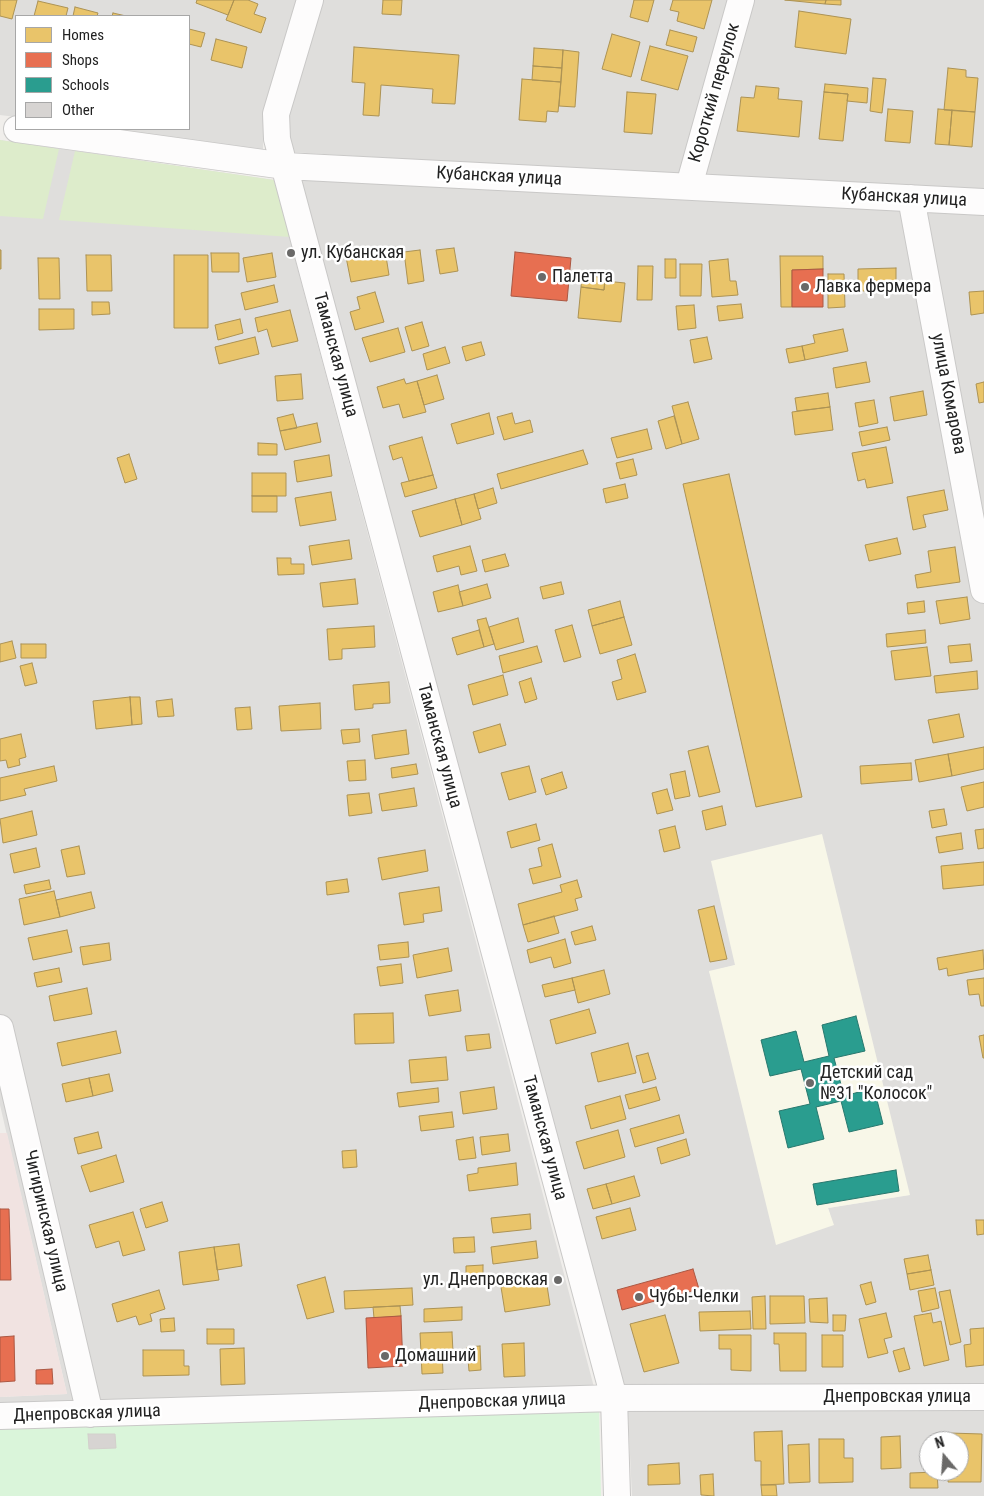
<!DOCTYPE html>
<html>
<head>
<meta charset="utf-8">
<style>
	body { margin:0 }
	#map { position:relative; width:984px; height:1496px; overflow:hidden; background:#f0eeeb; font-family:"Roboto Condensed",sans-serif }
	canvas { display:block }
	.legend { position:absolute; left:15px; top:15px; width:175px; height:115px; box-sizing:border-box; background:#fff; border:1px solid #a7a7a7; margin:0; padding:6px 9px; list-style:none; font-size:15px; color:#222 }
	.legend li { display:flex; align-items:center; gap:10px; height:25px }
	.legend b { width:25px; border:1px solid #a7a7a7 }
	.north { position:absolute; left:919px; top:1431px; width:50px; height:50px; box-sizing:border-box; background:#fff; border:1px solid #a7a7a7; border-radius:50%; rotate:342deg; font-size:14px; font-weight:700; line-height:20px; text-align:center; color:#222 }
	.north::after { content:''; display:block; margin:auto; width:18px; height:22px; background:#6a6968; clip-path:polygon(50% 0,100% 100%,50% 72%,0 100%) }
</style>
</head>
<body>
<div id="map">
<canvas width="984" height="1496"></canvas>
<ul class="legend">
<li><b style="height:14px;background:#e9c46a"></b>Homes</li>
<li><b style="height:14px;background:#e76f51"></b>Shops</li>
<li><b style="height:14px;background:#2a9d8f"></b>Schools</li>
<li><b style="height:14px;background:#d7d4d2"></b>Other</li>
</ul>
<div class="north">N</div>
</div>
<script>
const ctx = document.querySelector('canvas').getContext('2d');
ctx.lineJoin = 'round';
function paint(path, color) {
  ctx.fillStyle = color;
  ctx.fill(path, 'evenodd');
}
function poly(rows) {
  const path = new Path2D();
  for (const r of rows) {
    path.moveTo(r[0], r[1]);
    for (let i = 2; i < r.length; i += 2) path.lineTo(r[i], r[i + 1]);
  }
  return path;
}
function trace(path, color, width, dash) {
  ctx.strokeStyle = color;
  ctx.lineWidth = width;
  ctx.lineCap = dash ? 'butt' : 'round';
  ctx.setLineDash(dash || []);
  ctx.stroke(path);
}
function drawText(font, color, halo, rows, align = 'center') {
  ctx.font = font + ' "Roboto Condensed",sans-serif';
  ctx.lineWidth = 5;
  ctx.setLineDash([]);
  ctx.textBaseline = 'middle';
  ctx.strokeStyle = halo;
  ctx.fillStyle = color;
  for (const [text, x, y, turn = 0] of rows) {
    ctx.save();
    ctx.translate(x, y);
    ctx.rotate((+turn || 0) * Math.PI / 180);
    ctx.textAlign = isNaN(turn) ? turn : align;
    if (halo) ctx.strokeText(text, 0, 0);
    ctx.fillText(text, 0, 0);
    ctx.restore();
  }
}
paint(poly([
	[0,0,299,0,263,122,263,150,104,129,189,129,189,16,16,16,16,117,0,115],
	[321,0,984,0,984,194,291,152,287,110],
	[0,140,274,180,599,1406,0,1423,0,1397,67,1394,0,1105],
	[300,177,984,214,984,1496,632,1496,628,1413],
	[735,965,909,1195,828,1208,833,1225,709,972],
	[929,1441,959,1441,959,1471,929,1471]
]), '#dfdedc');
paint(poly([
	[0,1133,7,1133,67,1394,0,1397]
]), '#f1e3e1');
paint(poly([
	[822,834,910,1195,828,1208,834,1225,776,1245,709,971,735,965,711,861]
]), '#f8f7e8');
paint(poly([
	[0,140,59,149,43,219,0,216],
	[75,151,274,180,290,237,59,220]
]), '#ddeccb');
paint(poly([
	[599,1406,601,1496,0,1496,0,1423]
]), '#daf5da');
const homes = poly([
	[0,0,17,0,12,19,0,16,0,0],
	[197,0,234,0,228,15,196,3,197,0],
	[234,0,248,0,258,4,254,14,266,18,261,33,226,20,234,0],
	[383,0,402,0,401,15,382,14,383,0],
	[634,0,654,0,648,22,630,17,634,0],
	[673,0,712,0,704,29,677,21,679,12,670,10,673,0],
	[785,0,826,0,825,4,785,0],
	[826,0,841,0,841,5,825,4,826,0],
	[38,1,68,8,66,16,34,16,38,1],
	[75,7,98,13,97,16,73,16,75,7],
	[799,11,851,19,846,54,795,47,799,11],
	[113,13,126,16,112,16,113,13],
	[189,29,205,33,201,47,189,44,189,29],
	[670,30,697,37,693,52,666,45,670,30],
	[612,34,640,42,631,77,602,69,612,34],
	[216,39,247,47,242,68,211,60,216,39],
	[650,46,688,56,678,90,641,80,650,46],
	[354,47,459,55,455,104,432,103,433,89,381,85,379,116,363,115,365,83,352,82,354,47],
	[534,48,563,50,562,68,533,66,534,48],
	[563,50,579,52,575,107,559,106,563,50],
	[533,66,562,68,561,82,532,80,533,66],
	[948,68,966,70,966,77,978,78,975,112,944,110,948,68],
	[873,78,886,79,882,113,870,111,873,78],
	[522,79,561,82,558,112,547,111,546,122,519,120,522,79],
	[825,84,868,88,867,103,847,101,848,94,824,92,825,84],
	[756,86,779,88,778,99,802,101,799,137,737,131,741,97,754,98,756,86],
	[627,92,656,94,652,134,624,132,627,92],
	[824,92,848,94,843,141,819,139,824,92],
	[888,109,913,111,910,143,885,141,888,109],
	[938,109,952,110,949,145,935,144,938,109],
	[952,110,975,112,972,147,949,145,952,110],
	[454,248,458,271,440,274,436,250,454,248],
	[0,250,1,250,1,269,0,269,0,250],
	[385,250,389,275,351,282,346,257,385,250],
	[420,250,424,281,408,284,404,252,420,250],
	[211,253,239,253,239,272,212,272,211,253],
	[272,253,276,277,247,282,243,258,272,253],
	[86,255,111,255,112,291,87,291,86,255],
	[174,255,208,255,208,328,174,328,174,255],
	[780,256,823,256,823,269,792,270,792,307,781,307,780,256],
	[38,258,59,258,60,299,39,299,38,258],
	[665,259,676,259,676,278,665,278,665,259],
	[728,259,730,281,736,281,738,295,712,297,709,261,728,259],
	[680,264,702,264,701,296,680,296,680,264],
	[638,266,653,266,652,300,637,300,638,266],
	[896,268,896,285,881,286,881,291,858,291,858,269,896,268],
	[828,274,844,274,845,307,828,308,828,274],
	[582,275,605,278,604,290,581,287,582,275],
	[605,281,625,283,621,322,578,318,581,287,604,290,605,281],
	[274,285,278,302,245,310,241,293,274,285],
	[984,291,984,313,971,315,969,292,984,291],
	[375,292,384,322,355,330,350,312,360,309,357,297,375,292],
	[92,302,109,302,110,314,92,315,92,302],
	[741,304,743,318,719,321,717,306,741,304],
	[694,305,696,328,678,330,676,306,694,305],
	[39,309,74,309,74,329,39,330,39,309],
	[290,310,298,341,272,347,267,329,258,332,255,318,290,310],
	[240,319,243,333,218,340,215,325,240,319],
	[422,322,429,346,412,351,405,327,422,322],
	[398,328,405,352,370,362,362,338,398,328],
	[843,329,848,351,805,360,802,346,815,343,813,335,843,329],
	[255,337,259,354,219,364,215,347,255,337],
	[707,337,712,359,694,363,690,340,707,337],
	[481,342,485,355,466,361,462,347,481,342],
	[802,346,805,360,789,363,786,349,802,346],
	[445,347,450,363,427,370,423,354,445,347],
	[866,362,870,382,836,388,833,368,866,362],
	[301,374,303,399,277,401,275,376,301,374],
	[437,375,444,399,424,405,417,381,437,375],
	[404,379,406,384,417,381,426,412,403,418,399,404,383,408,377,387,404,379],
	[984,382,984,402,979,403,976,384,984,382],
	[923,391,927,415,894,421,890,397,923,391],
	[828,393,830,407,797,411,795,398,828,393],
	[874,400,878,423,859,427,855,403,874,400],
	[688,402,699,439,682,444,672,406,688,402],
	[830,407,833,430,795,435,792,412,830,407],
	[489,413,494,434,457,444,451,424,489,413],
	[512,413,515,424,530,420,533,432,504,440,497,417,512,413],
	[293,414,297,428,280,431,277,418,293,414],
	[674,416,682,444,666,449,658,421,674,416],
	[317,423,321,442,285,450,280,431,317,423],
	[887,427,890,440,862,446,859,432,887,427],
	[647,429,652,449,617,458,611,438,647,429],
	[422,437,433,475,409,481,402,457,393,460,389,446,422,437],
	[258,443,277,444,277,455,258,455,258,443],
	[886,447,893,483,867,488,865,479,858,481,852,453,886,447],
	[583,450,588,464,501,489,497,474,583,450],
	[129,454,137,479,125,483,117,458,129,454],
	[329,455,332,476,297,482,294,461,329,455],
	[633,459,637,475,620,479,616,463,633,459],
	[252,473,286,473,286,496,252,496,252,473],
	[729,474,802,797,756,807,683,484,729,474],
	[433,475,437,488,405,497,401,483,433,475],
	[625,484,628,498,606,503,603,489,625,484],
	[493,488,497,503,478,509,474,494,493,488],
	[944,490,948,510,923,515,926,527,913,530,907,497,944,490],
	[331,492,336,520,300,526,295,498,331,492],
	[474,494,481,519,462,525,455,499,474,494],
	[252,496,277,496,277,512,252,512,252,496],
	[455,499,462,525,420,537,412,511,455,499],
	[897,538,901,554,869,561,865,545,897,538],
	[349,540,352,559,312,565,309,546,349,540],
	[470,546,477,571,461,575,459,566,437,572,433,556,470,546],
	[955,547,960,582,917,588,915,575,931,572,928,551,955,547],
	[505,554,509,566,485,572,482,560,505,554],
	[277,558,291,558,291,564,304,564,304,574,278,575,277,558],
	[355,579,358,604,323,607,320,583,355,579],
	[561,582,564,594,543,599,540,587,561,582],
	[487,584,491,598,463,606,459,592,487,584],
	[458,585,463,606,438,612,433,592,458,585],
	[967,597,970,619,940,624,936,601,967,597],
	[620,601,624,617,592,626,588,610,620,601],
	[924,601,925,612,908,614,907,603,924,601],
	[624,617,632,645,600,654,592,626,624,617],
	[486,618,494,644,484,647,477,620,486,618],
	[518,618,524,642,496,650,489,627,518,618],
	[572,625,581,657,564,662,555,630,572,625],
	[374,626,375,647,342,649,342,659,329,660,327,629,374,626],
	[479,630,484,647,457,655,452,638,479,630],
	[925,630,926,643,887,647,886,634,925,630],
	[12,641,16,658,0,662,0,644,12,641],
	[21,644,46,644,46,658,21,658,21,644],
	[970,644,972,661,950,663,948,646,970,644],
	[537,646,542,662,503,673,499,656,537,646],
	[927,647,931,676,895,680,891,651,927,647],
	[635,654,646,692,617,700,612,682,622,679,617,660,635,654],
	[32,663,37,683,25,686,20,666,32,663],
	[977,671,978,689,936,693,934,676,977,671],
	[503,675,508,695,473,705,468,685,503,675],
	[531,678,537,699,525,703,519,682,531,678],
	[389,682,390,703,373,704,373,708,355,710,353,685,389,682],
	[130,697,132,725,96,729,93,701,130,697],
	[130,697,140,697,142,724,132,725,130,697],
	[172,699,174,716,158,717,156,701,172,699],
	[320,703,321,729,281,731,279,706,320,703],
	[250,707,252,729,237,730,235,708,250,707],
	[959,714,964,737,933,743,928,720,959,714],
	[500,724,506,745,479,753,473,732,500,724],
	[359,729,360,742,343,744,341,730,359,729],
	[406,730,409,754,375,759,372,735,406,730],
	[21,734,26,757,19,759,20,765,8,768,6,760,0,761,0,739,21,734],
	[708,746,720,792,699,797,688,751,708,746],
	[984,747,984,769,952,776,948,754,984,747],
	[948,754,952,776,919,782,915,760,948,754],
	[365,760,366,780,349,781,347,761,365,760],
	[911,763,912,780,861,784,860,766,911,763],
	[416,764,418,774,392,778,391,768,416,764],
	[54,766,57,781,24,789,26,795,0,801,0,778,54,766],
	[529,766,536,792,509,800,501,773,529,766],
	[685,771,690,796,675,799,670,774,685,771],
	[562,772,567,788,546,795,541,779,562,772],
	[984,782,984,807,967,811,961,787,984,782],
	[414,788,417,806,382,811,379,794,414,788],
	[667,789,673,810,657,814,652,793,667,789],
	[369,793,372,813,349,816,347,795,369,793],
	[722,806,726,825,706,830,702,811,722,806],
	[944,809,947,825,932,828,929,811,944,809],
	[32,811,37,835,3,843,0,819,32,811],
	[536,824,540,840,511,848,507,832,536,824],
	[675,826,680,848,664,852,659,830,675,826],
	[984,829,984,848,978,849,975,830,984,829],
	[961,833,963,849,939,853,936,837,961,833],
	[552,844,561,877,533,884,529,869,542,866,538,848,552,844],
	[79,846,85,874,67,877,61,850,79,846],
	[36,848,40,867,14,873,10,854,36,848],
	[425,850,428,871,382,880,378,858,425,850],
	[984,862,984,885,943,889,941,866,984,862],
	[347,879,349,892,327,895,326,882,347,879],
	[49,880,51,889,26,894,24,885,49,880],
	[577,880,582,897,575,899,578,910,523,925,518,904,562,892,560,885,577,880],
	[439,887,442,911,423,914,424,922,404,925,399,893,439,887],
	[54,891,60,917,24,925,19,899,54,891],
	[91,892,95,908,60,917,56,900,91,892],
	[714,906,727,959,710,962,698,910,714,906],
	[554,916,559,933,528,942,523,925,554,916],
	[592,926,596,940,575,945,571,932,592,926],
	[67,930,72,952,33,960,28,938,67,930],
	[565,939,571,963,554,968,551,957,530,963,527,950,565,939],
	[408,942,409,957,380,960,378,945,408,942],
	[109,943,111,960,83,965,80,947,109,943],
	[448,948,452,971,417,978,413,955,448,948],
	[983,950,984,969,948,976,947,968,939,970,937,958,983,950],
	[401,964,403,983,380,986,377,967,401,964],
	[59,968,62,982,37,987,34,973,59,968],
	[604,970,610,994,578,1003,572,978,604,970],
	[572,978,575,990,545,997,542,985,572,978],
	[984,978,984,1006,981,1006,979,994,969,995,967,980,984,978],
	[87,988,92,1014,54,1021,49,996,87,988],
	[458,990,461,1011,429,1016,425,995,458,990],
	[589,1009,596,1033,556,1044,550,1020,589,1009],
	[393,1013,394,1043,355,1044,354,1014,393,1013],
	[116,1031,121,1053,62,1066,57,1043,116,1031],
	[489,1034,491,1048,467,1051,465,1036,489,1034],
	[984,1035,984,1058,983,1058,979,1036,984,1035],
	[628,1043,636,1073,598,1082,591,1053,628,1043],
	[648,1053,656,1079,643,1083,636,1056,648,1053],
	[446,1057,448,1080,411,1083,409,1060,446,1057],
	[109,1074,113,1091,93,1096,89,1078,109,1074],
	[89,1078,93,1096,66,1102,62,1084,89,1078],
	[494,1087,497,1109,463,1114,460,1092,494,1087],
	[656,1087,660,1100,629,1109,625,1095,656,1087],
	[438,1088,439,1102,399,1107,397,1093,438,1088],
	[620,1096,626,1119,591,1129,585,1106,620,1096],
	[452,1112,454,1127,421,1131,419,1116,452,1112],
	[679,1115,684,1133,635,1147,630,1129,679,1115],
	[618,1130,625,1157,584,1169,576,1142,618,1130],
	[98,1132,102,1148,78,1154,74,1138,98,1132],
	[508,1134,510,1151,482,1155,480,1137,508,1134],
	[473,1137,476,1158,459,1160,456,1140,473,1137],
	[686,1139,690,1155,661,1164,657,1148,686,1139],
	[356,1150,357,1167,343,1168,342,1151,356,1150],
	[116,1155,124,1182,90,1192,81,1166,116,1155],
	[516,1163,518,1185,469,1191,467,1175,478,1173,478,1168,516,1163],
	[634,1176,640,1196,612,1204,606,1184,634,1176],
	[606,1184,612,1204,593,1209,587,1189,606,1184],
	[162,1202,168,1221,146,1228,140,1209,162,1202],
	[630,1208,636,1230,602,1239,596,1217,630,1208],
	[133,1212,145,1250,123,1256,119,1241,96,1248,89,1225,133,1212],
	[530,1214,531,1229,493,1233,491,1218,530,1214],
	[976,1220,984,1220,984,1234,977,1235,976,1220],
	[474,1237,475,1252,454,1253,453,1238,474,1237],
	[536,1241,538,1258,493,1264,491,1247,536,1241],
	[239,1244,242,1266,217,1270,214,1247,239,1244],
	[214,1247,219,1280,183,1285,179,1252,214,1247],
	[928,1255,931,1270,907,1274,904,1259,928,1255],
	[483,1265,483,1282,466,1283,466,1266,483,1265],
	[931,1270,934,1285,910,1290,907,1274,931,1270],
	[325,1277,334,1312,307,1319,297,1285,325,1277],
	[546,1279,550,1305,505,1312,501,1287,546,1279],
	[871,1282,876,1302,866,1305,860,1285,871,1282],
	[412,1288,413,1305,345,1309,344,1291,412,1288],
	[935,1288,939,1308,922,1312,918,1291,935,1288],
	[159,1290,165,1309,150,1314,152,1321,139,1325,136,1316,117,1322,112,1304,159,1290],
	[950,1290,961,1342,950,1345,939,1292,950,1290],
	[765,1296,766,1329,753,1329,752,1297,765,1296],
	[770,1296,804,1296,805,1323,770,1324,770,1296],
	[827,1298,828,1323,810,1322,809,1299,827,1298],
	[400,1306,401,1316,374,1318,373,1307,400,1306],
	[462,1307,462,1320,424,1322,424,1309,462,1307],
	[750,1311,751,1329,700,1331,699,1312,750,1311],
	[886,1313,892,1337,884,1339,888,1353,868,1358,859,1319,886,1313],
	[931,1313,933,1323,941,1321,949,1360,924,1366,914,1316,931,1313],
	[665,1315,679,1363,644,1372,630,1324,665,1315],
	[833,1315,846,1315,845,1331,833,1331,833,1315],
	[174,1318,175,1331,161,1332,160,1319,174,1318],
	[984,1328,984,1365,966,1367,964,1345,971,1344,970,1329,984,1328],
	[207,1329,234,1329,234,1344,207,1344,207,1329],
	[452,1332,453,1352,442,1352,443,1373,422,1374,420,1333,452,1332],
	[774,1333,806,1333,806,1371,780,1371,779,1344,774,1344,774,1333],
	[719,1335,751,1335,751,1371,731,1370,731,1349,719,1349,719,1335],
	[822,1335,843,1335,843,1367,822,1367,822,1335],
	[524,1343,525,1376,504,1377,502,1344,524,1343],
	[480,1346,481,1370,469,1371,467,1347,480,1346],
	[244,1348,245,1384,221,1385,220,1349,244,1348],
	[904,1348,910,1369,899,1372,893,1351,904,1348],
	[143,1350,184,1350,184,1366,189,1366,189,1375,143,1376,143,1350],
	[782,1431,784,1484,761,1485,761,1461,755,1461,754,1432,782,1431],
	[949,1433,982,1434,981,1482,948,1482,949,1471,959,1471,959,1441,949,1441,949,1433],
	[900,1436,901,1468,881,1469,881,1437,900,1436],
	[819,1439,844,1439,844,1458,853,1458,853,1482,819,1483,819,1439],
	[809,1444,810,1482,789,1483,788,1445,809,1444],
	[679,1463,680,1484,648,1485,648,1465,679,1463],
	[937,1472,938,1488,910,1488,910,1473,937,1472],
	[713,1474,714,1496,701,1495,700,1475,713,1474],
	[761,1485,776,1485,777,1496,762,1496,761,1485]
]);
paint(homes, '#e9c46a');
trace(homes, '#ad9354', 1);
const shops = poly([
	[515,252,571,258,567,301,511,296,515,252],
	[823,269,823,307,792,307,792,270,823,269],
	[0,1209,9,1209,11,1280,0,1280,0,1209],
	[693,1269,699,1289,622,1310,617,1290,693,1269],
	[401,1316,403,1366,368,1368,366,1318,401,1316],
	[14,1336,15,1381,0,1382,0,1337,14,1336],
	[52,1369,53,1384,36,1384,36,1370,52,1369]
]);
paint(shops, '#e76f51');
trace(shops, '#ac5843', 1);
const schools = poly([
	[856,1016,865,1051,834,1058,844,1096,874,1088,883,1124,849,1132,841,1101,816,1107,824,1139,788,1148,779,1111,810,1104,801,1069,770,1076,761,1040,796,1031,804,1062,829,1056,822,1025,856,1016],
	[896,1170,899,1191,817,1205,813,1184,896,1170]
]);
paint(schools, '#2a9d8f');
trace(schools, '#28786e', 1);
const building = poly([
	[88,1434,115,1434,116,1448,89,1449,88,1434]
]);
paint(building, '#d7d4d2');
trace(building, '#d3d0cc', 1);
const minor = poly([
	[310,0,276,114,277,139,614,1398,617,1496],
	[17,129,285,166,984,202],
	[689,186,741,0],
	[911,198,984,590],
	[0,1028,90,1414],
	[0,1416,614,1398,984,1397]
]);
trace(minor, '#c9c8c7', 28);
trace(minor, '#fdfcfc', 26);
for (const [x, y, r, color] of [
	[291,253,5,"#6a6968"],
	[542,277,5,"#6a6968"],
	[805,287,5,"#6a6968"],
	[810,1083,5,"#6a6968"],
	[558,1280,5,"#6a6968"],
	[639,1297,5,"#6a6968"],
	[385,1356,5,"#6a6968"]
]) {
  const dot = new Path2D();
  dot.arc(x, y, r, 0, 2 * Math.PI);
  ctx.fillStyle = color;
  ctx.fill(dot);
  trace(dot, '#fff', 2);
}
drawText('18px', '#222', '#fff', [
	["Короткий переулок",715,93,-74],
	["Кубанская улица",499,177,3],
	["Кубанская улица",904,198,3],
	["Таманская улица",335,355,75],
	["улица Комарова",948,394,79],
	["Таманская улица",439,746,75],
	["Таманская улица",544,1138,75],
	["Чигиринская улица",45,1221,77],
	["Днепровская улица",897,1397],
	["Днепровская улица",492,1402,-2],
	["Днепровская улица",87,1414,-2]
]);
drawText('18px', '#222', '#fff', [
	["ул. Кубанская",301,253],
	["Палетта",552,277],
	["Лавка фермера",815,287],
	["Детский сад",820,1073],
	["№31 \"Колосок\"",820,1094],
	["ул. Днепровская",548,1280,"right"],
	["Чубы-Челки",649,1297],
	["Домашний",395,1356]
], 'left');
</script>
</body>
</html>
